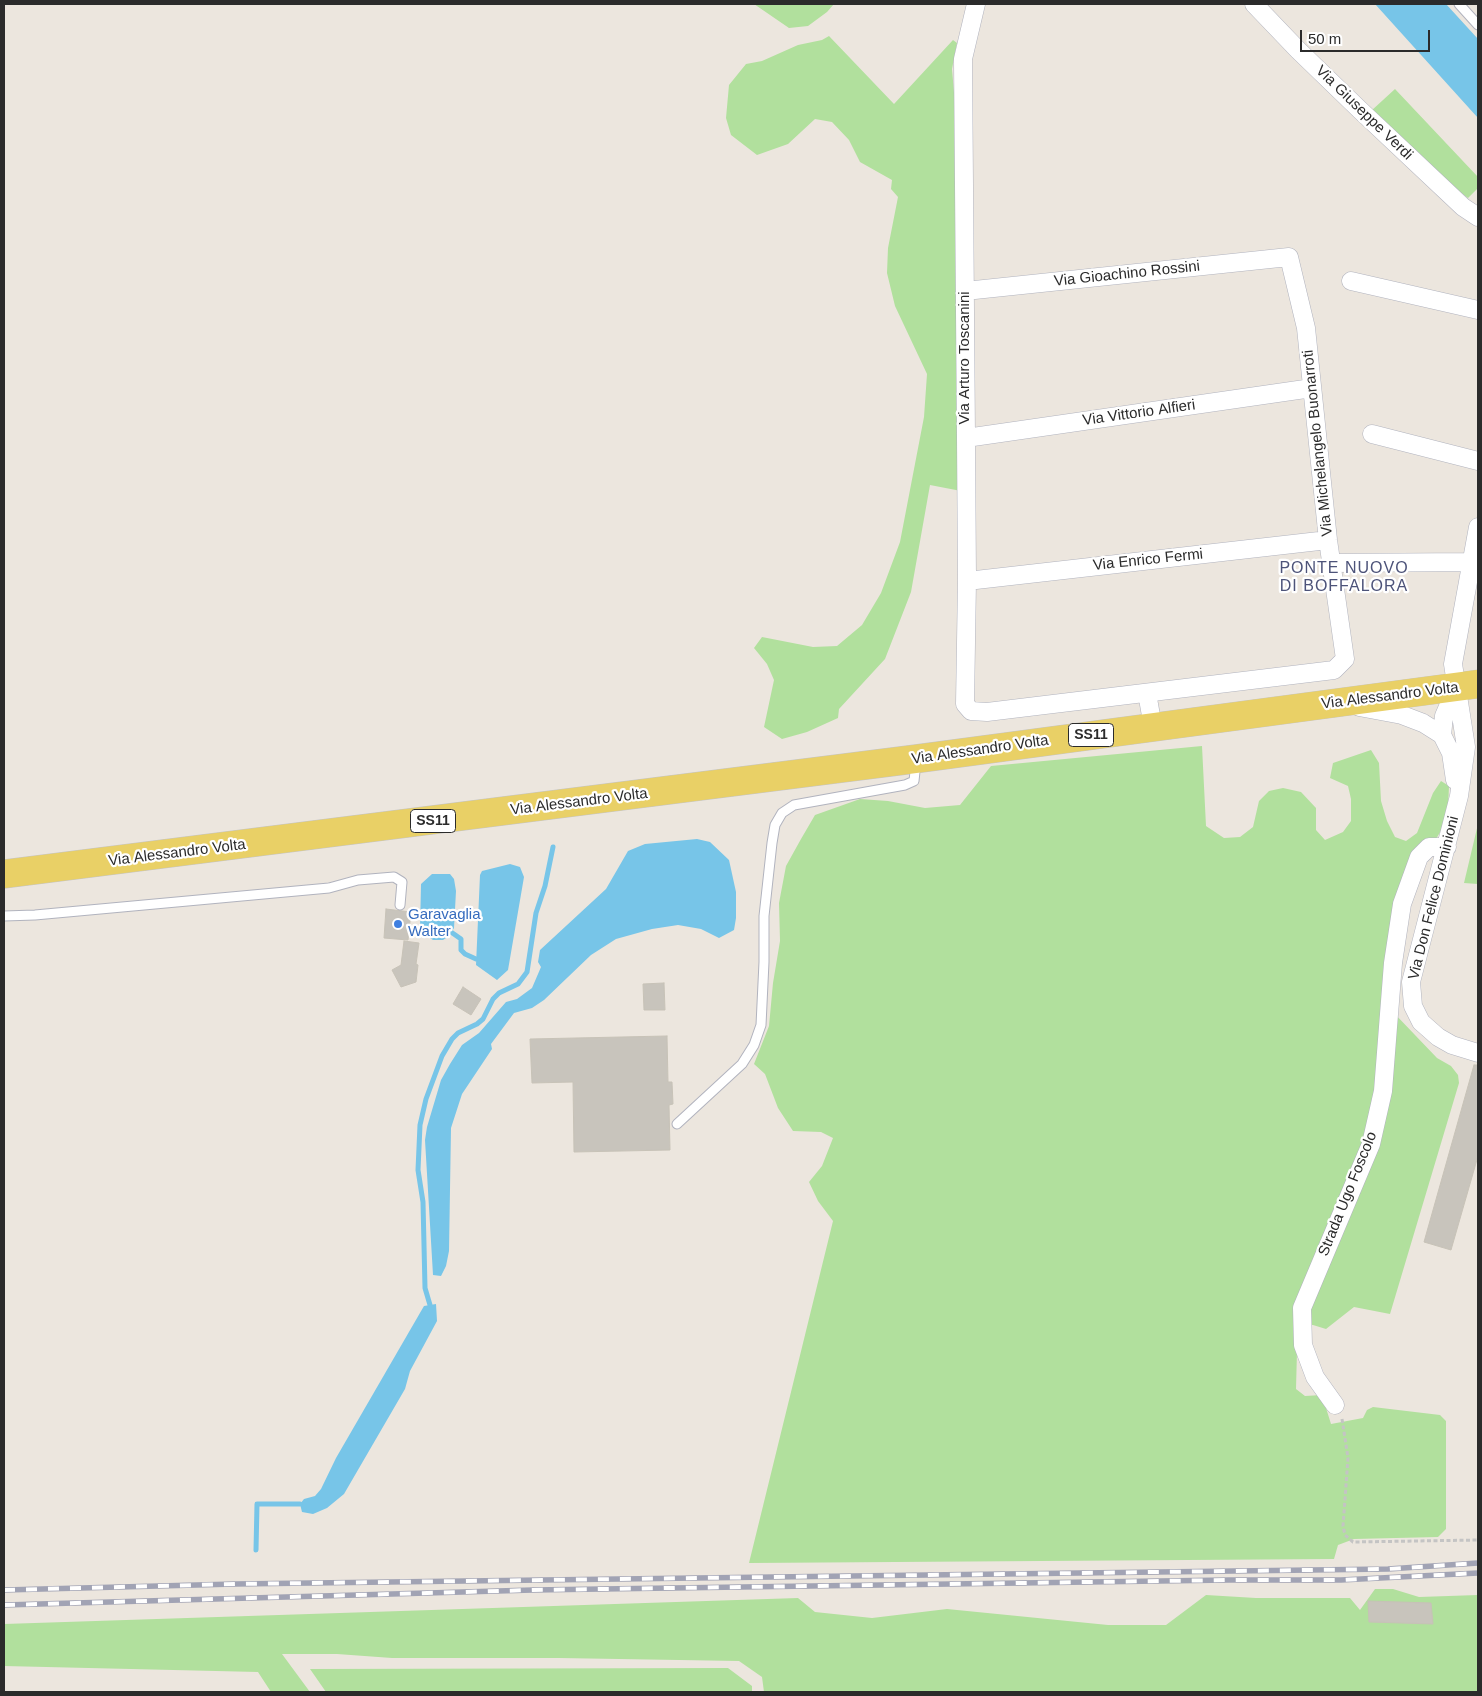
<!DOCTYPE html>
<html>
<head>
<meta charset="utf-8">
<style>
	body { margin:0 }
	#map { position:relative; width:1482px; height:1696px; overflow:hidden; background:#ece6de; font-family:Helvetica,sans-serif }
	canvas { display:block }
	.frame { position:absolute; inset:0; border:5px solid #2b2b2b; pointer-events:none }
	.scale { position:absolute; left:1300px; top:30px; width:130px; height:22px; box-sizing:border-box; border:2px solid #2b2b2b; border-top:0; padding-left:6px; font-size:15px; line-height:18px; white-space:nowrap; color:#2b2b2b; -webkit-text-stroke:4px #fff; paint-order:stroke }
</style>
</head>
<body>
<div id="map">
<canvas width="1482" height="1696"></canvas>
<div class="frame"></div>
<div class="scale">50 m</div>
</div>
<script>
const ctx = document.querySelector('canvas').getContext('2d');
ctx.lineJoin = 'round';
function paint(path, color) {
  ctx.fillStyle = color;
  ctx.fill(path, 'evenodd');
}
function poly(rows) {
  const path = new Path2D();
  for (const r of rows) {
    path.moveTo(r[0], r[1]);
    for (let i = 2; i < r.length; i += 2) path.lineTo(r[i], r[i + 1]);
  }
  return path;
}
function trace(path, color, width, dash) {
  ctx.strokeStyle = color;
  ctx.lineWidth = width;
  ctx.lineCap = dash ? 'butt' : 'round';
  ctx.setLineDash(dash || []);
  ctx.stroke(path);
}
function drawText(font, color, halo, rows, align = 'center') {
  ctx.font = font + ' Helvetica,sans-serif';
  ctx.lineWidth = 4.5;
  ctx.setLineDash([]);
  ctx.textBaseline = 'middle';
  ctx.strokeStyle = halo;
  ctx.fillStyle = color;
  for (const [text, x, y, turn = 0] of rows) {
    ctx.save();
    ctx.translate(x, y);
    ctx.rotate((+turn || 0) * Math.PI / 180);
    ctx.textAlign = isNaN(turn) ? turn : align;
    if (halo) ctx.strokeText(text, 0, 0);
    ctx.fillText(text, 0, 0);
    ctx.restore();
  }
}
paint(poly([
	[754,4,834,4,827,12,808,26,789,28],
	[829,36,894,104,953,40,957,43,952,69,955,104,961,491,930,485,911,592,885,659,839,709,838,718,807,732,782,739,764,727,774,680,767,664,754,648,762,637,813,647,837,646,862,625,881,593,900,542,924,417,927,374,895,306,887,273,888,248,898,197,891,189,892,180,860,162,849,140,832,122,815,119,788,144,757,155,731,135,726,118,729,85,746,64,762,61,798,45,822,40],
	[1395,89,1478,177,1478,188,1468,198,1427,168,1371,111],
	[1202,746,1206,826,1224,838,1240,837,1253,827,1259,801,1269,791,1283,788,1301,792,1316,808,1316,830,1325,840,1343,832,1351,821,1351,799,1348,786,1330,778,1333,763,1371,750,1379,763,1381,801,1387,821,1395,837,1406,841,1417,833,1433,793,1441,781,1449,786,1448,809,1445,824,1436,839,1417,850,1393,1012,1437,1058,1451,1066,1458,1075,1459,1083,1390,1314,1354,1307,1326,1329,1313,1325,1295,1324,1294,1335,1297,1351,1296,1389,1305,1396,1322,1395,1331,1424,1363,1418,1367,1410,1373,1407,1440,1415,1446,1421,1446,1529,1438,1537,1354,1539,1338,1545,1334,1559,749,1563,833,1221,818,1201,809,1182,822,1166,833,1138,821,1132,793,1131,778,1108,765,1074,754,1064,769,1026,773,983,780,941,779,903,786,866,801,839,815,815,860,799,888,801,925,808,960,805,991,766],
	[1478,824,1478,884,1464,883],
	[1375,1589,1393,1589,1419,1597,1478,1595,1478,1692,764,1692,762,1677,739,1661,559,1658,392,1658,337,1654,282,1654,310,1692,271,1692,258,1672,4,1666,4,1624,798,1598,815,1612,872,1618,947,1609,1108,1625,1166,1625,1206,1595,1256,1598,1350,1598,1360,1610],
	[728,1668,752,1686,752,1692,326,1692,310,1669]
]), '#b1e09d');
paint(poly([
	[1375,4,1446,4,1478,39,1478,118],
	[697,839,710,842,729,860,736,892,736,918,734,930,719,938,701,929,678,925,652,929,616,939,591,955,544,1000,532,1008,514,1013,491,1044,492,1049,462,1094,451,1128,449,1251,446,1266,441,1276,433,1275,425,1140,427,1127,441,1080,450,1064,462,1045,479,1033,506,1002,517,999,532,988,541,967,538,962,540,950,606,889,628,851,645,844],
	[510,864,520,867,524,877,508,970,497,980,476,965,480,875,482,871],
	[432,874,450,874,454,879,456,891,454,928,449,936,443,940,433,940,420,931,421,884],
	[436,1304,437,1321,410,1371,405,1389,344,1494,327,1508,313,1514,302,1512,300,1504,304,1499,315,1496,321,1489,336,1458,424,1306]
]), '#77c5e8');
trace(poly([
	[451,932,461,939,461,950,465,954,476,959],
	[430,1305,425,1288,423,1202,418,1170,420,1125,426,1099,442,1056,452,1039,458,1033,477,1024,483,1019,493,999,499,993,518,984,527,972,536,913,545,886,553,847],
	[256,1550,257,1504,300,1504]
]), '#77c5e8', 5);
const building = poly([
	[386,909,411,912,408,940,384,938,386,909],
	[404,941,419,943,416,964,418,965,416,982,401,987,392,970,401,965,404,941],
	[664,983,665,1010,644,1010,643,984,664,983],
	[463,987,481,999,471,1015,453,1004,463,987],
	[667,1036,668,1082,672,1082,673,1104,669,1105,670,1150,574,1152,573,1082,532,1083,530,1039,667,1036],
	[1474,1065,1478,1065,1478,1156,1451,1250,1424,1242,1474,1065],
	[1368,1601,1431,1603,1433,1624,1369,1622,1368,1601]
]);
paint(building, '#c8c4bc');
trace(building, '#c7c2b7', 1);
const service = poly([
	[1459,4,1478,25],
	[4,916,35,915,329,888,358,880,394,877,402,882,400,905],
	[677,1124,742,1064,754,1045,761,1025,764,962,764,916,772,843,775,825,782,813,794,805,905,785,914,781,916,762]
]);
const minor = poly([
	[1254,4,1298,50,1360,110,1463,207,1478,217],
	[1351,281,1478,310],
	[965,291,1289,257,1306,328,1328,540,1345,659,1334,670,987,712,971,711,965,704,967,581,966,438,963,59,976,4],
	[1372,434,1478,461],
	[966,438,1312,388],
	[1478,527,1453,664,1466,747,1459,796,1411,982,1413,1006,1421,1022,1438,1037,1452,1045,1478,1053],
	[1332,563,1472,562],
	[967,581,1328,540],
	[1147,693,1153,727],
	[1359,707,1402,715,1423,723,1442,735,1451,753,1455,780],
	[1442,735,1444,716,1456,688],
	[1335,1405,1315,1377,1303,1345,1302,1308,1371,1144,1383,1091,1393,963,1402,904,1419,857,1429,847,1447,847]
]);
const primary = poly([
	[4,874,915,759,1478,684]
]);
trace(service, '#b1b3be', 11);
trace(minor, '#b1b3be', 19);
trace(primary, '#c4c4c4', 29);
trace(poly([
	[1342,1419,1348,1458,1343,1526,1345,1535,1353,1542,1478,1540]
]), '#c4c4c4', 3, [4, 2.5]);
trace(service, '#fff', 9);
trace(minor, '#fff', 18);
trace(primary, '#e9d066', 28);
const rail = poly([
	[4,1590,235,1584,1388,1569,1478,1563],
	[4,1605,533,1590,1229,1580,1341,1580,1478,1573]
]);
trace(rail, '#a1a3b4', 5.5);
trace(rail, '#fff', 4, [11]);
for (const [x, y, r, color] of [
	[398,924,5,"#3f7fe0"]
]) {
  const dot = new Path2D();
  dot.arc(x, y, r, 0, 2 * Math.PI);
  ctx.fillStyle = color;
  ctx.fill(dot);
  trace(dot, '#fff', 2);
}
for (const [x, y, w] of [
	[1091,735,45],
	[433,821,45]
]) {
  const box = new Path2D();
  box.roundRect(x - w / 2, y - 11.5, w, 23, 4);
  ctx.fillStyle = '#fff';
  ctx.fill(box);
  trace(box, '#2b2b2b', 1);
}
drawText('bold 14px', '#2b2b2b', null, [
	["SS11",1091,735],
	["SS11",433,821]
]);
drawText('15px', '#2b2b2b', '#fff', [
	["Via Giuseppe Verdi",1364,113,44],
	["Via Gioachino Rossini",1127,274,-6],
	["Via Arturo Toscanini",965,358,-90],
	["Via Vittorio Alfieri",1139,413,-8],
	["Via Michelangelo Buonarroti",1318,443,-96],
	["Via Enrico Fermi",1148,560,-6],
	["Via Alessandro Volta",1390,696,-7],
	["Via Alessandro Volta",980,750,-8],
	["Via Alessandro Volta",579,802,-7],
	["Via Alessandro Volta",177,853,-7],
	["Via Don Felice Dominioni",1434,898,-76],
	["Strada Ugo Foscolo",1348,1194,-68]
]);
drawText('15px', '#366cbe', '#fff', [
	["Garavaglia",408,915],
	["Walter",408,932]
], 'left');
ctx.letterSpacing = '1px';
drawText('16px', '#4d5379', '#fff', [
	["PONTE NUOVO",1344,569],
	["DI BOFFALORA",1344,587]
]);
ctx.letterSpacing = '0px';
</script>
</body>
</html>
